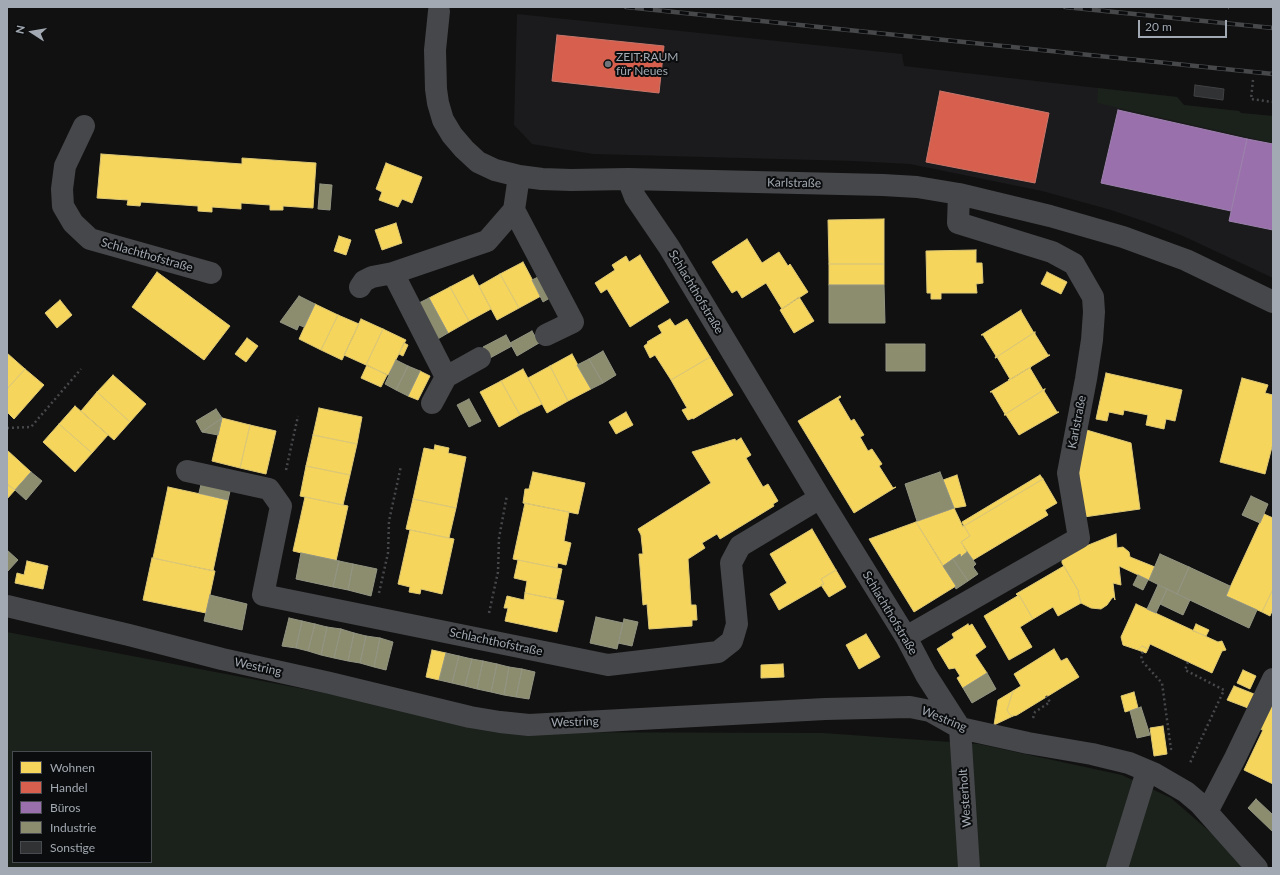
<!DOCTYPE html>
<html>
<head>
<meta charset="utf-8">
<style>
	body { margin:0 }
	#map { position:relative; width:1280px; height:875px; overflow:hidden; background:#111; font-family:Lato,sans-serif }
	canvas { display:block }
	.frame { position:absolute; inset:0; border:8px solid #a2a9b2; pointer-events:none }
	.legend { position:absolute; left:12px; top:751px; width:140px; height:112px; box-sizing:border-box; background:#0b0c0d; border:1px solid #474b4f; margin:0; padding:5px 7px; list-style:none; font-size:12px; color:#a2a9b2 }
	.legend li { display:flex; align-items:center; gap:8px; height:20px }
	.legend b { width:20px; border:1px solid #474b4f }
	.north { position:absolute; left:12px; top:12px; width:40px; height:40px; -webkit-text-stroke:3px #0b0c0d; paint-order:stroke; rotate:282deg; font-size:11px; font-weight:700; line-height:16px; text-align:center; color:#a2a9b2 }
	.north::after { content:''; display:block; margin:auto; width:14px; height:18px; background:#a2a9b2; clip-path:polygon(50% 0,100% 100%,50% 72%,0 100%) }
	.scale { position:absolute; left:1138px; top:20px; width:89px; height:18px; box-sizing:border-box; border:2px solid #a2a9b2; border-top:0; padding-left:5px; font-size:12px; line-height:14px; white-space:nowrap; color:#a2a9b2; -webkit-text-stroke:3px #0b0c0d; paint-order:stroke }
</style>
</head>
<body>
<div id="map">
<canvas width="1280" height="875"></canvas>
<div class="frame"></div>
<ul class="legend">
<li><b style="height:11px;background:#f6d55c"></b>Wohnen</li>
<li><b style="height:11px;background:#d6604d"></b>Handel</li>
<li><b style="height:11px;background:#9970ab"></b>Büros</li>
<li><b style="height:11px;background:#8c8c6e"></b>Industrie</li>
<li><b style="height:11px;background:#313233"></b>Sonstige</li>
</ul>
<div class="north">N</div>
<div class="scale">20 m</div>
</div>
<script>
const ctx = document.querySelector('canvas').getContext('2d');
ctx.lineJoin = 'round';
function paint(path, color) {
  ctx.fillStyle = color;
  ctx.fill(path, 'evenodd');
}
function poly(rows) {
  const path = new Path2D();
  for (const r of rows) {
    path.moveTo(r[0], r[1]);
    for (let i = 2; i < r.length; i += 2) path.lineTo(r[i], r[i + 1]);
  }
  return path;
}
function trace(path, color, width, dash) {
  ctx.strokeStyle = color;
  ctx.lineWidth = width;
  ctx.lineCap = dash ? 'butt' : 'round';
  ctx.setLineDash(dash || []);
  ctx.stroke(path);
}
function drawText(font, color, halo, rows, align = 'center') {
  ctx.font = font + ' Lato,sans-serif';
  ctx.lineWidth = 4;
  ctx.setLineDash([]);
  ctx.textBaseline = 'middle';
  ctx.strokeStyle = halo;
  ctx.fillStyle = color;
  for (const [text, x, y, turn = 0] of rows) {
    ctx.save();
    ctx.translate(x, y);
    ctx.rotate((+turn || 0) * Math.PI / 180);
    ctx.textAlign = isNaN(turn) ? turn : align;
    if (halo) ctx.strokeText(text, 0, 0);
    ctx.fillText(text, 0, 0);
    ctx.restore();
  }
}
paint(poly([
	[517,14,902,54,904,66,1177,97,1184,105,1239,111,1241,113,1273,116,1273,278,1183,236,1152,224,1111,210,1042,191,910,164,853,161,593,154,532,144,514,125]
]), '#1b1b1d');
paint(poly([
	[1098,88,1177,97,1184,105,1239,111,1241,113,1273,116,1273,143,1097,103],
	[7,632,528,732,823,733,979,744,1122,775,1171,798,1216,837,1243,868,7,868],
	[13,752,151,752,151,862,13,862]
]), '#1b211b');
const homes = poly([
	[101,154,242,164,242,158,316,163,313,208,283,206,283,210,270,210,270,205,241,203,241,209,212,207,212,212,198,211,198,206,141,202,140,206,127,205,128,200,97,198,101,154],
	[386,163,422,177,412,203,402,199,398,207,379,200,382,192,376,189,386,163],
	[884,219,884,264,829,264,828,220,884,219],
	[396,223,402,243,382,250,375,230,396,223],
	[339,236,351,240,346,255,334,251,339,236],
	[747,239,762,263,779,252,788,266,790,264,808,292,782,309,766,283,742,298,737,290,732,293,712,262,747,239],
	[976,250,976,263,982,263,983,283,976,284,977,293,941,293,941,299,931,299,931,293,927,293,926,251,976,250],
	[640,255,669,302,630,327,607,289,601,293,595,283,615,270,612,265,626,256,629,262,640,255],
	[523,262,541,296,519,308,500,274,523,262],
	[829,264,884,264,884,285,829,285,829,264],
	[157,272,230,326,204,360,132,307,157,272],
	[1047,272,1067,282,1061,294,1041,284,1047,272],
	[500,274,519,308,497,320,479,286,500,274],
	[473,275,491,309,469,321,450,287,473,275],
	[450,287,469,321,448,333,429,298,450,287],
	[799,297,814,321,794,333,780,310,799,297],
	[60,300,72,315,57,328,45,313,60,300],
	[315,304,338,315,321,350,299,339,315,304],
	[1021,310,1021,311,1034,333,1035,332,995,358,996,356,983,335,981,335,1021,310],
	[338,315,359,324,342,360,321,350,338,315],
	[361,319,383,329,366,365,344,355,361,319],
	[670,319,675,326,687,319,710,357,671,380,655,355,650,358,644,346,648,343,647,342,662,333,658,326,670,319],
	[383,329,406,340,388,375,366,365,383,329],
	[1035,332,1035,334,1048,355,1050,355,1009,380,1008,380,1010,379,997,357,995,358,1035,332],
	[247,338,258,346,246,362,235,354,247,338],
	[404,343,408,345,403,356,399,354,404,343],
	[7,353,25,369,7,389,7,353],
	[572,354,591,389,568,401,550,366,572,354],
	[710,357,733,395,693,419,693,418,688,420,682,410,687,408,671,380,710,357],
	[367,365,387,375,381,387,361,378,367,365],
	[550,366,568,401,547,413,528,378,550,366],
	[1031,367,1030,368,1043,390,1045,389,1004,415,1005,414,992,392,990,392,1031,367],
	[25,369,44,385,14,419,7,412,7,389,25,369],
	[523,369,542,404,520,415,501,381,523,369],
	[420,371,430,376,418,400,408,396,420,371],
	[1106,373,1182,390,1175,421,1166,419,1164,429,1146,425,1148,415,1124,410,1123,415,1109,412,1107,421,1096,419,1106,373],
	[113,375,146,404,130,422,97,392,113,375],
	[1242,378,1268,385,1265,393,1273,395,1273,443,1265,474,1220,462,1242,378],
	[501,381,520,415,499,427,480,392,501,381],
	[1045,389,1044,391,1057,412,1059,412,1019,435,1006,415,1004,415,1045,389],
	[97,392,130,422,114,440,81,411,97,392],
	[840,396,841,397,838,399,851,421,854,419,864,435,860,437,868,451,872,449,882,464,879,466,893,488,896,487,854,513,798,421,840,396],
	[75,406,108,435,92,453,59,424,75,406],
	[319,408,362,417,357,444,313,435,319,408],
	[626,412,633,425,616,434,609,422,626,412],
	[222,418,250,425,240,468,212,461,222,418],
	[59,424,92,453,75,472,43,442,59,424],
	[250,425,276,431,266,474,240,468,250,425],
	[1083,429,1131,443,1140,509,1084,517,1079,478,1083,429],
	[313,435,357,444,350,475,306,466,313,435],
	[741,438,751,455,746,458,763,487,768,484,778,501,773,504,774,506,720,539,717,534,702,543,705,548,688,559,691,605,696,605,697,620,692,620,692,626,649,629,647,604,643,605,639,554,643,554,641,535,638,529,711,483,692,452,735,439,736,441,741,438],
	[435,445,449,448,448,453,466,457,456,508,413,499,424,448,434,450,435,445],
	[7,450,31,472,15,490,7,484,7,450],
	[306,466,350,475,343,505,300,496,306,466],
	[533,472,585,483,578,514,523,503,525,489,529,489,533,472],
	[957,475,966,506,954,508,943,480,957,475],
	[1040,475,1043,479,964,526,962,522,1040,475],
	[1043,479,1057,503,1045,510,1048,515,973,560,961,542,970,536,964,526,1043,479],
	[7,484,15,490,7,499,7,484],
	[168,487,228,500,213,571,153,558,168,487],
	[305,497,348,506,336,561,293,551,305,497],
	[413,499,456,508,449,538,406,529,413,499],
	[525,503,569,512,564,541,571,543,566,565,558,563,557,568,513,559,525,503],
	[954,508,963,527,964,526,970,536,961,542,967,552,961,557,960,554,943,566,916,522,954,508],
	[1264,514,1273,518,1273,589,1262,612,1226,596,1264,514],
	[916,522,956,586,914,612,869,539,916,522],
	[812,529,836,570,821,579,824,584,779,610,770,594,787,583,770,554,812,529],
	[410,530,454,539,442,594,421,589,420,594,409,592,410,587,398,584,410,530],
	[1116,534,1117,548,1123,547,1129,552,1130,557,1155,567,1149,580,1119,566,1121,585,1113,583,1115,600,1114,597,1112,598,1107,605,1101,609,1091,608,1081,603,1078,592,1079,592,1062,563,1062,558,1066,554,1116,534],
	[152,558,215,571,206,613,143,600,152,558],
	[518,560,562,569,556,599,525,593,527,581,514,578,518,560],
	[27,561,48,566,43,589,15,583,17,573,24,575,27,561],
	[1064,566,1079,592,1078,592,1081,603,1058,616,1053,607,1033,619,1019,595,1018,596,1016,594,1064,566],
	[836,570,846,587,829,597,821,585,824,584,821,579,836,570],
	[1273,589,1273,609,1270,616,1262,612,1273,589],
	[525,593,564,601,557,632,505,621,508,608,504,608,507,596,524,600,525,593],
	[1019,595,1033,619,1020,627,1032,647,1009,660,984,616,1019,595],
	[1136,604,1218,642,1222,641,1226,650,1222,651,1212,673,1150,644,1148,649,1142,646,1138,650,1123,645,1121,637,1136,604],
	[968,624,969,626,972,624,986,647,975,655,987,673,963,688,957,678,960,676,955,668,949,669,937,649,954,638,952,634,968,624],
	[1196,624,1209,630,1206,636,1193,631,1196,624],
	[866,634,880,657,859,669,846,645,866,634],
	[1142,646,1148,649,1146,653,1138,650,1142,646],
	[1054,649,1061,661,1067,658,1079,677,1017,715,1013,716,1010,715,1007,710,1013,691,1021,686,1014,674,1054,649],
	[432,650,446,653,439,680,426,677,432,650],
	[783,664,784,677,761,678,761,665,783,664],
	[1243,670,1256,676,1250,689,1237,683,1243,670],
	[1234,686,1254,694,1248,708,1227,700,1234,686],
	[1013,691,1007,710,1010,715,1013,716,994,725,998,700,1013,691],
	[1134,692,1138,708,1125,712,1121,696,1134,692],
	[1273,700,1273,784,1244,770,1263,730,1259,729,1273,700],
	[1163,726,1167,754,1154,756,1150,728,1163,726]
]);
paint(homes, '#f6d55c');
trace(homes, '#ddc876', 1);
const shops = poly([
	[557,35,664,46,659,93,552,81,557,35],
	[940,91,1049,113,1035,183,926,162,940,91]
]);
paint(shops, '#d6604d');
trace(shops, '#c6766b', 1);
const offices = poly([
	[1118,110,1247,139,1231,211,1101,183,1118,110],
	[1247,139,1273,144,1273,230,1229,221,1247,139]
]);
paint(offices, '#9970ab');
trace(offices, '#9c81ad', 1);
const industry = poly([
	[320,184,332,185,330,210,318,209,320,184],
	[544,274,555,295,543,302,532,280,544,274],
	[829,285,884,285,885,323,829,323,829,285],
	[299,296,315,304,304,327,299,325,297,330,280,322,299,296],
	[429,298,448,333,436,340,417,304,429,298],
	[532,331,539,343,517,356,510,343,532,331],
	[506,335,512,346,490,358,483,347,506,335],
	[886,344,925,344,925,371,886,371,886,344],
	[603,351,616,375,603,383,589,359,603,351],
	[589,359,603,383,591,389,577,365,589,359],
	[396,360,408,366,396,390,385,384,396,360],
	[408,366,420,371,408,396,396,390,408,366],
	[469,399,481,421,469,427,457,405,469,399],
	[216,409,222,418,202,432,196,421,216,409],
	[222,418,218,435,202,432,222,418],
	[31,472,42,481,26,500,15,490,31,472],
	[940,472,954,508,917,521,905,484,940,472],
	[202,480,231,487,228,500,199,493,202,480],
	[1251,496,1268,504,1260,523,1242,515,1251,496],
	[7,550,18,560,7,572,7,550],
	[967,552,976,564,973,567,978,574,968,581,953,559,960,554,961,557,967,552],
	[301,553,339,561,333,587,296,579,301,553],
	[1160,554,1189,567,1177,594,1149,580,1160,554],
	[953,559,968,581,956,589,955,587,956,586,943,566,953,559],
	[339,561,353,564,348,590,333,587,339,561],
	[353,564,377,569,371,596,348,590,353,564],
	[1189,567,1230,586,1226,596,1257,610,1249,628,1177,594,1189,567],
	[1138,575,1148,580,1143,590,1133,585,1138,575],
	[1158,585,1167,589,1156,613,1147,609,1158,585],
	[1167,589,1190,600,1183,615,1160,604,1167,589],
	[210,595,247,604,242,630,204,621,210,595],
	[596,617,623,623,617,649,590,643,596,617],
	[289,618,302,621,296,648,282,646,289,618],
	[624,619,638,622,632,646,618,643,624,619],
	[302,621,315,624,308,651,296,648,302,621],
	[315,624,327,627,321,655,308,651,315,624],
	[327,627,341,629,334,658,321,655,327,627],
	[341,629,354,633,348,661,334,658,341,629],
	[354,633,366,636,360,663,348,661,354,633],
	[366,636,380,638,374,667,360,663,366,636],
	[380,638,393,642,386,670,374,667,380,638],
	[446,653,459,656,452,683,439,680,446,653],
	[459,656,472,659,465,686,452,683,459,656],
	[472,659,483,661,477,689,465,686,472,659],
	[483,661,497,664,491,692,477,689,483,661],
	[497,664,509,667,504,695,491,692,497,664],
	[509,667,522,669,516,697,504,695,509,667],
	[522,669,535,672,529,699,516,697,522,669],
	[987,673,996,689,972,703,963,688,987,673],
	[1141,707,1150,735,1137,738,1130,711,1141,707],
	[1256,799,1273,815,1273,832,1248,808,1256,799]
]);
paint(industry, '#8c8c6e');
trace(industry, '#939582', 1);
const building = poly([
	[1195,85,1224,89,1223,100,1194,96,1195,85]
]);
paint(building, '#313233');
trace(building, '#404244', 1);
trace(poly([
	[1228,8,1229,8],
	[1253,80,1251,99,1273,102],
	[7,428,31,427,81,369],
	[286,470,298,416],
	[379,593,388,553,389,521,401,466],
	[489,613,498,572,499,538,507,495],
	[1143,652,1141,655,1142,661,1162,683,1171,749,1170,752],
	[1188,662,1185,670,1224,690,1190,763],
	[1033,718,1035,712,1050,702,1046,696]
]), '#47484b', 2.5, [2, 3]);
trace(poly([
	[439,11,435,50,436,89,438,103,443,120,452,135,464,149,478,162,495,170,519,176,542,179,571,180,628,179,883,185,917,187,959,194,1050,216,1123,237,1186,260,1273,302],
	[84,126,65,166,62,189,63,206,73,223,90,239,211,273],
	[519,176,514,210,573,322,546,335],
	[628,179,635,197,669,247,820,498,906,637,926,675,960,728,969,868],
	[360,287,364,281,372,277,393,273],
	[480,358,446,377,393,273,487,241,514,210],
	[432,403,446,377],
	[187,471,269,489,281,506,263,595,608,665,718,652,732,641,737,624,731,563,740,546,820,498],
	[7,606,129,635,222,659,330,683,470,717,500,722,529,725,825,709,910,707,930,711,960,728,1028,743,1092,754,1129,763,1155,774,1186,792,1199,803,1257,868],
	[906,637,1079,538,1068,473,1086,379,1092,340,1094,312,1093,297,1074,264,1052,252,958,223,959,194],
	[1207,812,1235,758,1273,679],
	[1117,868,1147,771]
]), '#46474a', 22);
const rail = poly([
	[626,7,1273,74],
	[1065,7,1273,28]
]);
trace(rail, '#46484a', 4.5);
trace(rail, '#0b0c0d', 3, [9]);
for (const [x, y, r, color] of [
	[608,64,4,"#6f747a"]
]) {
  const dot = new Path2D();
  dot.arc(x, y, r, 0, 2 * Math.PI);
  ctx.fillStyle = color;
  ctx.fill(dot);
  trace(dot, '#0b0c0d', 1.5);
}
drawText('12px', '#a2a9b2', '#0b0c0d', [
	["ZEIT:RAUM",616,57],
	["für Neues",616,71]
], 'left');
drawText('12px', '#a2a9b2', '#0b0c0d', [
	["Karlstraße",794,183,1],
	["Schlachthofstraße",147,255,16],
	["Schlachthofstraße",696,292,59],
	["Karlstraße",1077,422,-79],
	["Schlachthofstraße",890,613,59],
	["Schlachthofstraße",496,642,12],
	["Westring",258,667,12],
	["Westring",944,719,22],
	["Westring",575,722,-2],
	["Westerholt",965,798,-94]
]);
</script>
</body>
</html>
